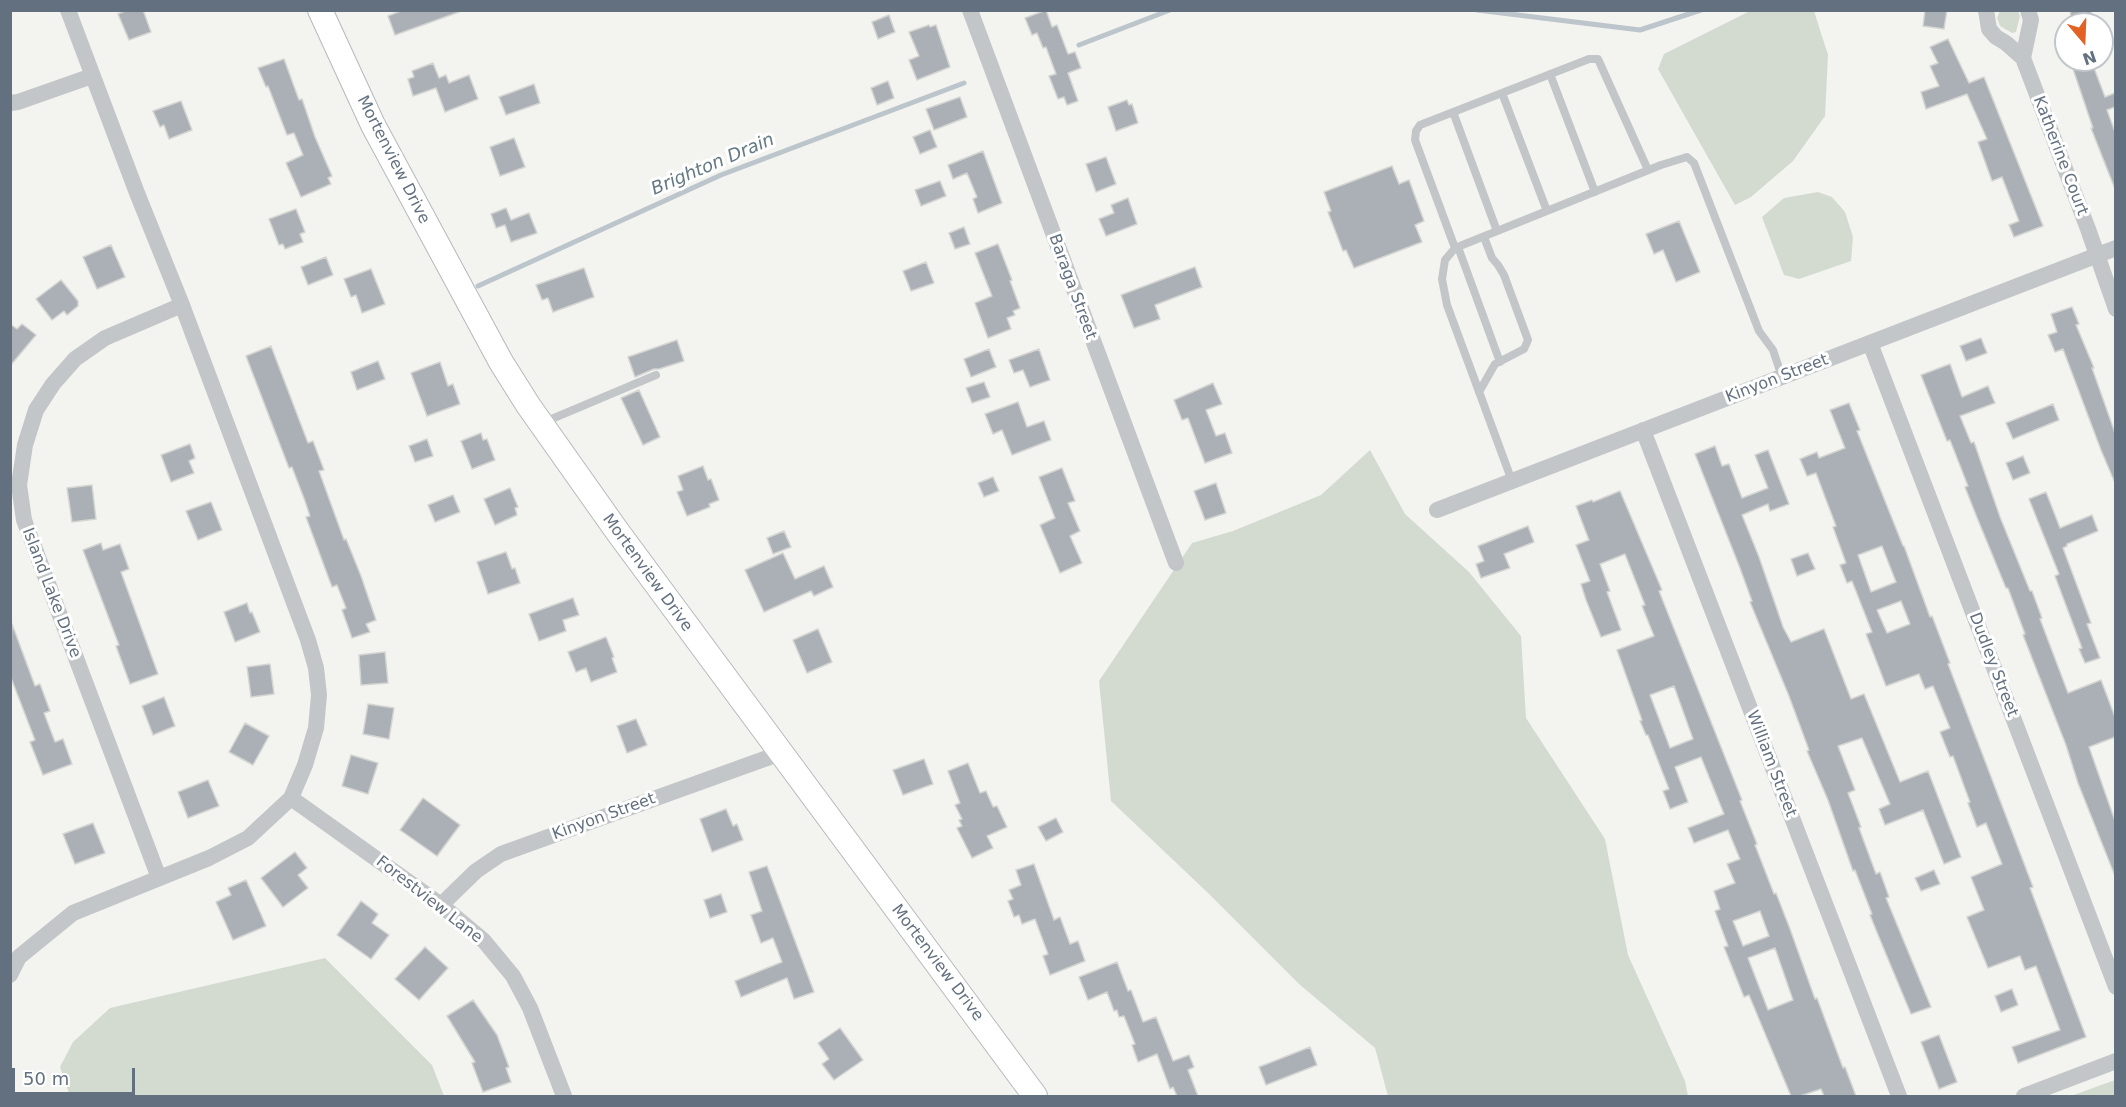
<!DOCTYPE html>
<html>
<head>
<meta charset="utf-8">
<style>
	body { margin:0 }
	#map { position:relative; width:2126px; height:1107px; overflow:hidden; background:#f3f4ef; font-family:"DejaVu Sans",sans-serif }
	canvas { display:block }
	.frame { position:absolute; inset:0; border:12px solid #637080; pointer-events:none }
	.north { position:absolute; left:2054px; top:12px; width:60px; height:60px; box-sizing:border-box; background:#fff; border:2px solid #c1c6cc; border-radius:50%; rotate:161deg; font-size:16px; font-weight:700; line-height:24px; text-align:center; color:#637080 }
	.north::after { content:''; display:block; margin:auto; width:21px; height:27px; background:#e16222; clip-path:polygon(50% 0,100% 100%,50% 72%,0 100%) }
	.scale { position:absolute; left:12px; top:1068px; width:123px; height:27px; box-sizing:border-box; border:3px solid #637080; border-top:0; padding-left:8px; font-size:18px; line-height:21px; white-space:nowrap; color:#637080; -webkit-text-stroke:4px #fff; paint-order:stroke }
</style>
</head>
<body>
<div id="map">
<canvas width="2126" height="1107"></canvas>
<div class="frame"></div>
<div class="north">N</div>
<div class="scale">50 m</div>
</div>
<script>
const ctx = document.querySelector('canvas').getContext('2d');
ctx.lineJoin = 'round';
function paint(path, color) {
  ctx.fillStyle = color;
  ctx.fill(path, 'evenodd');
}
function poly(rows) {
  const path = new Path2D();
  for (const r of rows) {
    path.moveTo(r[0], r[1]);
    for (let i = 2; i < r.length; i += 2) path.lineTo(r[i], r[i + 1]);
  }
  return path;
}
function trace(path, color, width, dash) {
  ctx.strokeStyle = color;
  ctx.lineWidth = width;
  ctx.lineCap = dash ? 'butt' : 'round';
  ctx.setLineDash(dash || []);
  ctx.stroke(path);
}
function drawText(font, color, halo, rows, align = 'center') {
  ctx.font = font + ' "DejaVu Sans",sans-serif';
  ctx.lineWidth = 6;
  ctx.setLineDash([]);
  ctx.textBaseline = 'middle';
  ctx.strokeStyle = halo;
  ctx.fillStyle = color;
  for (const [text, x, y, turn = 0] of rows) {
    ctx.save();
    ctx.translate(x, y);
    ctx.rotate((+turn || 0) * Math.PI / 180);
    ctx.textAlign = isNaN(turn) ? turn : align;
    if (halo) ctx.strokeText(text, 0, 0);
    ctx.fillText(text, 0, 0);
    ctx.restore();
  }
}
paint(poly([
	[1750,11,1814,11,1828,55,1825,116,1793,161,1751,197,1735,205,1658,69,1664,54],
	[2000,11,2018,11,2020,16,2016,32,2012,33,2000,26,1997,18],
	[1818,192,1832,197,1845,212,1853,237,1851,261,1799,279,1784,275,1762,217,1784,198],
	[1370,450,1405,514,1469,572,1521,636,1526,718,1605,839,1628,955,1685,1081,1688,1096,1388,1096,1375,1048,1299,984,1208,893,1111,801,1099,681,1192,543,1233,531,1321,495],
	[325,958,432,1065,444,1096,70,1096,60,1067,73,1042,110,1008],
	[2115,1080,2115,1096,2071,1096]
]), '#d3dbd0');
trace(poly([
	[1477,10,1640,30,1701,10],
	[1079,45,1170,10],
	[478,286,721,175,964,83]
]), '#bcc5cb', 5);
const building = poly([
	[127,10,143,10,151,32,129,40,118,14,127,10],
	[403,10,458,10,459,12,395,35,388,16,403,10],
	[1046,10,1052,27,1057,25,1068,54,1075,52,1081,68,1068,73,1078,101,1067,105,1064,97,1058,99,1049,76,1056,74,1046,47,1043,48,1037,33,1032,35,1025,18,1046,10],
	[1925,10,1947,10,1944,29,1923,26,1925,10],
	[2070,10,2091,10,2092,24,2072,24,2070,10],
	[889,15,895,32,878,39,872,22,889,15],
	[929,25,930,27,936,25,950,67,917,80,909,60,919,56,909,32,929,25],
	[1948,39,1969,83,1984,77,2043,226,2014,237,2009,225,2019,221,2002,177,1992,181,1978,142,1987,139,1967,94,1926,109,1921,92,1939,86,1930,66,1938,63,1930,47,1948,39],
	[284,59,299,100,302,99,315,137,332,176,328,178,331,184,301,197,286,163,303,155,294,133,287,135,268,86,266,87,258,68,284,59],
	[2070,60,2091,60,2105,97,2115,93,2115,107,2107,110,2115,132,2115,189,2091,128,2093,128,2070,60],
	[433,63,439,78,446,75,449,83,469,75,478,99,445,112,436,88,413,96,408,79,414,77,412,71,433,63],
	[888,81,894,98,877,105,871,88,888,81],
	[534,84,540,103,506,115,499,97,534,84],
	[960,97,967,117,934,130,926,109,960,97],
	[1127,100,1129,105,1132,104,1138,123,1116,131,1108,107,1127,100],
	[181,101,192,130,169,139,164,125,160,127,153,111,181,101],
	[930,130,937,147,920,154,913,137,930,130],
	[514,138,525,167,500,176,490,147,514,138],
	[983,151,1002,203,978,213,973,199,977,197,967,173,953,179,948,165,983,151],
	[1106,157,1116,184,1096,192,1086,164,1106,157],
	[1392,166,1399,184,1409,180,1424,221,1415,225,1422,242,1354,268,1346,250,1343,251,1328,212,1331,211,1324,192,1392,166],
	[940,181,946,196,921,206,915,190,940,181],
	[1128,198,1137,224,1106,236,1099,219,1114,213,1111,205,1128,198],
	[506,208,511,220,529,213,537,233,511,242,505,225,496,228,491,214,506,208],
	[296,209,305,232,300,234,303,242,285,249,283,244,279,245,269,219,296,209],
	[1679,221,1700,272,1676,282,1663,250,1654,254,1646,234,1679,221],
	[964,227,970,244,955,249,949,233,964,227],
	[998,244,1012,280,1010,281,1020,308,1013,311,1015,315,1007,318,1011,329,988,338,975,303,992,296,975,253,998,244],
	[111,245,125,277,97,289,83,257,111,245],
	[326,257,333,275,308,285,301,267,326,257],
	[926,262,934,283,911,291,903,271,926,262],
	[1195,267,1202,287,1155,305,1160,319,1134,328,1121,295,1195,267],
	[584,268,594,297,553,312,548,298,542,300,536,285,584,268],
	[371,269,385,304,362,313,356,295,351,297,344,279,371,269],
	[61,280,78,301,78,306,67,315,64,311,52,320,36,299,61,280],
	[2072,307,2079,324,2076,325,2094,368,2092,368,2115,433,2115,483,2101,450,2063,349,2055,352,2048,335,2057,332,2051,314,2072,307],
	[10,324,17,329,22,324,36,335,10,366,10,324],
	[1981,338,1987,353,1966,361,1960,346,1981,338],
	[677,340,684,361,659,369,654,369,635,377,628,357,677,340],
	[271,346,308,443,313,441,324,470,319,471,344,540,346,539,361,576,376,620,366,624,370,632,352,638,342,610,346,608,337,585,332,587,306,517,310,516,305,501,292,467,289,468,246,356,271,346],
	[989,349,996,367,971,377,964,359,989,349],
	[1039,349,1050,380,1030,387,1023,370,1014,373,1009,360,1039,349],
	[378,361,385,379,357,390,351,372,378,361],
	[440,362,448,386,453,384,460,404,427,416,411,373,440,362],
	[1950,364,1962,397,1988,386,1995,403,1960,416,1971,443,1974,442,2000,517,2030,591,2032,591,2042,618,2040,619,2068,693,2101,680,2115,717,2115,737,2089,747,2115,821,2115,876,2078,783,2066,745,2023,635,2025,634,2008,588,2006,588,1976,515,1965,487,1968,486,1950,440,1947,441,1921,375,1950,364],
	[984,382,990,397,972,403,966,388,984,382],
	[1213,383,1222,404,1206,410,1216,436,1225,433,1232,453,1205,463,1188,418,1182,420,1174,400,1213,383],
	[639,390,660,437,643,445,621,398,639,390],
	[1018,402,1027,427,1044,421,1051,440,1012,455,1002,430,993,434,985,414,1018,402],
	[1849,403,1860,430,1857,431,1903,546,1904,546,1930,617,1932,616,1950,663,1948,664,2033,887,2030,888,2086,1037,2018,1063,2012,1047,2060,1030,2036,966,2025,970,2020,956,1988,968,1967,917,1984,910,1971,877,2002,864,1986,823,1977,827,1968,803,1970,802,1953,756,1950,757,1940,732,1950,728,1933,686,1925,689,1919,674,1886,686,1866,634,1872,632,1852,581,1847,583,1840,565,1846,563,1833,527,1836,526,1816,473,1807,476,1800,459,1817,452,1819,458,1845,448,1830,410,1849,403],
	[1882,546,1896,582,1871,592,1858,555,1882,546],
	[1901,601,1910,624,1887,633,1877,610,1901,601],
	[2053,404,2059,420,2013,439,2006,423,2053,404],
	[481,433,483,440,487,439,495,460,472,469,461,441,481,433],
	[427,439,433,456,415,462,409,446,427,439],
	[190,444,195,458,189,461,194,473,171,482,161,455,190,444],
	[1715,446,1722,466,1729,464,1742,498,1768,488,1755,455,1768,450,1789,504,1770,511,1768,504,1742,515,1759,557,1783,627,1791,642,1824,629,1851,699,1864,694,1900,782,1928,771,1961,857,1944,864,1923,810,1885,825,1879,809,1890,804,1862,738,1838,746,1855,790,1848,793,1861,827,1859,828,1876,874,1880,872,1889,897,1886,898,1931,1007,1911,1014,1881,942,1870,915,1872,914,1855,870,1853,871,1828,800,1807,751,1809,750,1789,696,1750,602,1752,601,1740,568,1695,454,1715,446],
	[2023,456,2030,473,2013,480,2006,463,2023,456],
	[703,466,708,480,711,479,719,500,709,504,710,507,687,516,677,492,683,490,678,476,703,466],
	[1062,468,1075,501,1068,503,1080,531,1070,536,1082,563,1060,573,1040,525,1055,518,1039,477,1062,468],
	[993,477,999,491,984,497,978,483,993,477],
	[1216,483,1226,513,1205,520,1194,491,1216,483],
	[92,485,96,519,72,522,67,488,92,485],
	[510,488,518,507,515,508,517,515,495,525,484,499,510,488],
	[1620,491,1662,590,1659,591,1742,800,1740,801,1757,844,1755,845,1774,894,1776,893,1790,929,1815,999,1817,998,1843,1068,1845,1067,1856,1096,1824,1096,1821,1089,1800,1096,1791,1096,1749,995,1744,997,1724,947,1728,946,1715,911,1720,909,1714,891,1735,883,1727,864,1740,859,1728,830,1694,843,1688,828,1724,814,1701,757,1675,767,1688,802,1670,809,1663,791,1669,789,1648,735,1646,735,1640,721,1642,720,1617,650,1654,636,1642,606,1645,605,1625,554,1600,564,1610,591,1607,592,1621,630,1601,637,1586,600,1581,584,1590,581,1576,545,1589,540,1576,506,1592,500,1593,502,1620,491],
	[1674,686,1693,739,1670,748,1650,695,1674,686],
	[1760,911,1769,936,1743,946,1733,921,1760,911],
	[1775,948,1793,1000,1768,1010,1748,958,1775,948],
	[2046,492,2060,528,2092,515,2098,531,2067,544,2067,546,2063,548,2091,623,2087,624,2100,658,2085,663,2079,649,2082,648,2055,576,2059,574,2029,499,2046,492],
	[453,495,460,512,435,522,428,505,453,495],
	[211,502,222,530,198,540,186,511,211,502],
	[1528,526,1534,542,1504,554,1510,568,1481,578,1476,564,1484,561,1478,546,1528,526],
	[784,531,791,547,773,554,767,538,784,531],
	[101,543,103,550,120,544,129,569,121,572,158,674,130,684,116,646,119,645,83,550,101,543],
	[506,552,512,569,515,568,520,583,488,594,477,562,506,552],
	[783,553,795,579,824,566,833,587,814,596,811,591,764,612,745,570,783,553],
	[1808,553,1815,569,1797,576,1791,559,1808,553],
	[573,598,579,615,563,620,566,631,539,641,529,614,573,598],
	[247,603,250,613,252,612,260,632,235,642,224,612,247,603],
	[12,624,35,686,40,684,50,711,44,713,55,742,63,739,72,764,43,775,30,742,35,740,10,675,12,624],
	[818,629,832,662,807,673,793,640,818,629],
	[606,637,614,657,612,658,617,672,591,682,586,668,576,672,568,652,606,637],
	[385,652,388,683,361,685,359,655,385,652],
	[270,664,274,694,251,697,247,667,270,664],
	[164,697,175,726,153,735,142,706,164,697],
	[368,704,394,708,389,739,363,734,368,704],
	[636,719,647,745,627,753,617,726,636,719],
	[245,723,269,736,253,765,229,752,245,723],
	[351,755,378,763,368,794,342,786,351,755],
	[924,759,933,784,903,795,893,770,924,759],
	[968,763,980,793,986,791,993,807,997,806,1007,827,987,836,993,848,972,858,957,828,962,826,959,820,962,819,955,805,960,803,948,771,968,763],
	[208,780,219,806,188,818,178,792,208,780],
	[423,798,460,825,437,856,400,830,423,798],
	[726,809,733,826,737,824,743,840,712,852,700,819,726,809],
	[1056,818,1063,832,1046,841,1038,827,1056,818],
	[93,823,105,853,75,864,63,834,93,823],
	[295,852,307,868,298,875,308,888,283,907,261,878,295,852],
	[1034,864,1054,920,1060,917,1070,944,1078,941,1085,961,1050,975,1043,956,1048,954,1035,919,1022,924,1019,915,1014,917,1008,901,1013,899,1009,890,1021,885,1016,870,1034,864],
	[767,866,814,992,794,999,787,978,741,997,735,981,782,962,773,938,761,943,751,915,762,911,749,872,767,866],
	[1934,870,1940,884,1921,891,1915,878,1934,870],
	[246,880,266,926,233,940,216,902,231,895,228,888,246,880],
	[721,894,727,912,710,918,704,900,721,894],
	[361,901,378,914,372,923,389,935,371,959,337,935,361,901],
	[425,947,448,968,419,1000,395,979,425,947],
	[1117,962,1128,991,1131,990,1143,1022,1156,1017,1173,1061,1189,1055,1194,1067,1188,1070,1198,1096,1177,1096,1173,1087,1170,1089,1157,1054,1138,1062,1132,1045,1135,1044,1124,1016,1119,1017,1117,1010,1114,1011,1107,992,1088,1000,1079,977,1117,962],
	[2012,989,2018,1005,2001,1012,1995,996,2012,989],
	[473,1000,497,1035,509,1067,506,1068,511,1082,483,1092,472,1063,475,1062,447,1016,473,1000],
	[840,1028,863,1060,834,1080,822,1064,829,1059,818,1043,840,1028],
	[1939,1035,1957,1082,1939,1089,1921,1042,1939,1035],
	[1310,1047,1317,1065,1266,1085,1259,1067,1310,1047]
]);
paint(building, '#aab0b5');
trace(building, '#d4d5d2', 1.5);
const secondary = poly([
	[320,10,373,125,501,362,528,405,617,531,1035,1096]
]);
trace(secondary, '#b5b9bd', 26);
trace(poly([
	[1550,74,1595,192],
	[1502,93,1547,211],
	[1453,112,1497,231],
	[1458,247,1500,362],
	[1455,248,1415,140,1416,131,1420,125,1589,59,1598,59,1648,170],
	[1479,392,1495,364,1524,349,1528,340,1504,275,1498,265,1492,258,1484,237],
	[542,423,656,375],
	[1512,481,1447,305,1442,279,1445,260,1455,248,1661,165,1687,157,1694,163,1759,331,1773,350,1782,377]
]), '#c3c6c9', 8);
trace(poly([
	[970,10,1176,563],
	[1986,10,1989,29,1996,37,2006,43,2023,58,2088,229,2116,309],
	[2023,58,2031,20,2028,10],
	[10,103,18,102,92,76],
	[1870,343,2116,987],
	[1643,430,1899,1096],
	[1437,510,2116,248],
	[291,798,441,905,484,941,513,976,530,1008,564,1096],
	[159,878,24,520,19,485,25,445,36,410,53,384,75,359,105,338,182,305],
	[441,905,476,871,501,854,781,753],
	[10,975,19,957,73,913,209,858,248,838,291,798,305,765,316,728,319,695,316,668,308,640,182,305,137,193,68,10],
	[2024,1096,2116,1061]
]), '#c3c6c9', 16);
trace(secondary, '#fff', 24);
drawText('16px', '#637080', '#fff', [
	["Katherine Court",2060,156,69],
	["Mortenview Drive",393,160,63],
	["Baraga Street",1072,287,70],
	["Kinyon Street",1777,379,-21],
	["Mortenview Drive",647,573,54],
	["Island Lake Drive",51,593,69],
	["Dudley Street",1993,665,69],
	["William Street",1771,764,69],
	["Kinyon Street",604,817,-20],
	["Forestview Lane",429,900,38],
	["Mortenview Drive",937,963,53]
]);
drawText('italic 18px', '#637985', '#fff', [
	["Brighton Drain",713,165,-23]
]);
</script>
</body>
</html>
